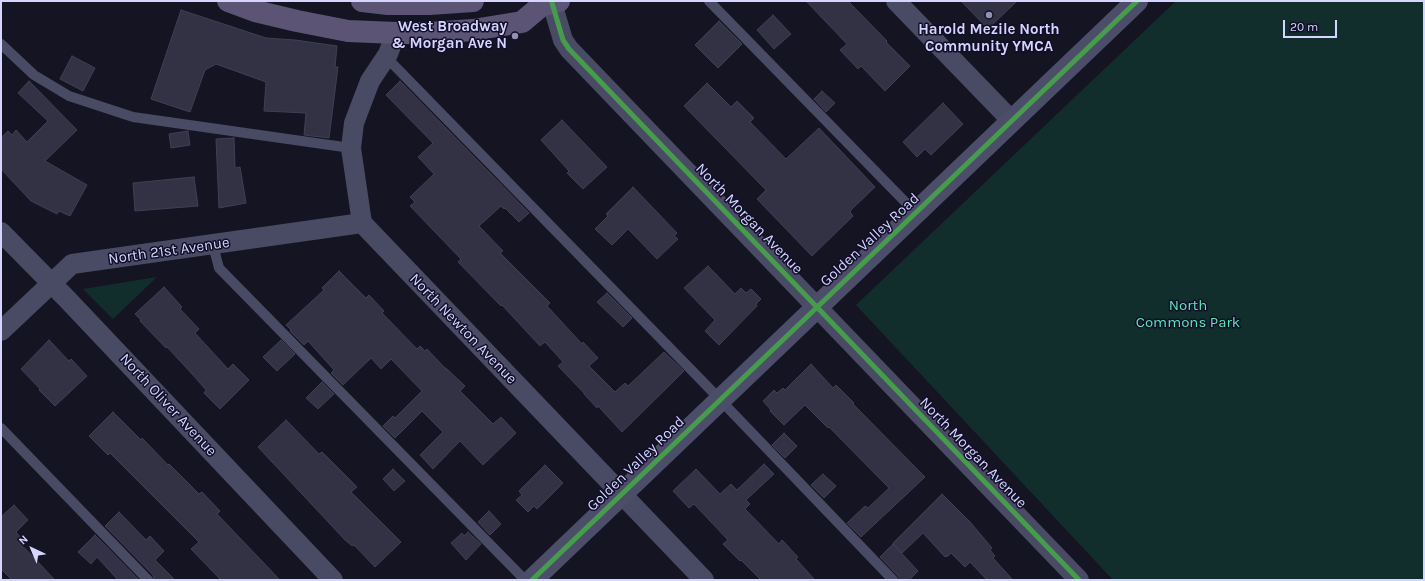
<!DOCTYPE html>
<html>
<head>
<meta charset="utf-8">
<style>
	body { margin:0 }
	#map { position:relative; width:1425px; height:581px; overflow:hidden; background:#151422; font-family:Karla,sans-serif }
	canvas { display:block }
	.frame { position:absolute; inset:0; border:2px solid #d6d5ff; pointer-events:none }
	.north { position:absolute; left:12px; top:529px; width:40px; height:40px; -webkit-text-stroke:3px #110e28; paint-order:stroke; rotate:316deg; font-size:11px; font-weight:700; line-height:16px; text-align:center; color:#d6d5ff }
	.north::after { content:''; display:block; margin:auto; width:14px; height:18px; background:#d6d5ff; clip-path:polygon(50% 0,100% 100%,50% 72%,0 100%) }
	.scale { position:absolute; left:1283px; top:20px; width:54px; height:18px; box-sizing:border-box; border:2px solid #d6d5ff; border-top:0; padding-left:5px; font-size:12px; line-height:14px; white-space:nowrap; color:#d6d5ff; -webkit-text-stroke:3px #110e28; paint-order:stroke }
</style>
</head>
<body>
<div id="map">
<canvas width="1425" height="581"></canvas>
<div class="frame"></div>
<div class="north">N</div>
<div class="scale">20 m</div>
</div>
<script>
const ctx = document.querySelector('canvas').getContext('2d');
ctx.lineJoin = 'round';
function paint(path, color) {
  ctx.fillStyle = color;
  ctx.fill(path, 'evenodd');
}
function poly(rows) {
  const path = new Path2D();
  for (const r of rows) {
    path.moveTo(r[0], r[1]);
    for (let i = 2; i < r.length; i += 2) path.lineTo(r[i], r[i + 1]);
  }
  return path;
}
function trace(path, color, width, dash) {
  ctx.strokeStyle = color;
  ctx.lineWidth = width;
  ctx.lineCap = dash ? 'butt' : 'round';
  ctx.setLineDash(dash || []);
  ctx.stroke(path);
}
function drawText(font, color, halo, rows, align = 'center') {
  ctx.font = font + ' Karla,sans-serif';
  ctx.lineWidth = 3;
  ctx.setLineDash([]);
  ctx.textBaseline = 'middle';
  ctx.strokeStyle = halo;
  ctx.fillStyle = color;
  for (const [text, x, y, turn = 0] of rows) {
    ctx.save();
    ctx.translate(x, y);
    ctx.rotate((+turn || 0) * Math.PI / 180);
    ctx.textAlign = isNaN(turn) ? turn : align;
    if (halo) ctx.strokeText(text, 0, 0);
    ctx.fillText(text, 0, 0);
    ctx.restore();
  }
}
paint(poly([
	[1176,1,1424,1,1424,580,1113,580,856,305],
	[157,277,113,319,83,289]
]), '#122e2c');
const building = poly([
	[806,1,848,1,887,41,886,42,910,66,885,91,861,66,858,69,840,50,847,44,806,1],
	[961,1,1017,1,988,29,961,1],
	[181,10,266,38,295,40,337,46,335,67,338,67,329,138,304,135,306,113,264,111,266,82,216,64,205,70,190,112,151,99,181,10],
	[773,15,791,34,774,49,757,30,773,15],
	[719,21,742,44,718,68,695,45,719,21],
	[72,56,95,68,83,91,60,79,72,56],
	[29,81,77,130,45,161,87,185,70,216,59,211,57,214,31,201,1,169,1,138,8,131,12,135,16,130,27,142,48,121,18,93,29,81],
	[400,81,529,213,519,222,505,208,504,209,501,206,479,226,503,251,500,253,550,303,547,306,582,344,583,342,598,358,589,366,615,392,625,383,628,386,664,352,684,371,622,432,598,406,597,408,584,394,584,393,558,366,563,362,545,342,540,346,502,305,501,306,458,262,461,259,410,206,415,202,410,197,434,174,418,157,433,143,386,95,400,81],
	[707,83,731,107,737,101,754,118,750,122,786,159,819,128,875,187,851,210,850,212,853,216,812,256,757,199,766,190,684,106,707,83],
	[822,91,835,103,826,112,814,99,822,91],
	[943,103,963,124,931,155,925,149,917,157,903,142,943,103],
	[562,120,607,167,583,189,567,173,569,171,541,140,562,120],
	[188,131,190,145,171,148,169,134,188,131],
	[234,138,235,168,240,167,246,203,219,208,216,139,234,138],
	[194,177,198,206,135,211,133,183,194,177],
	[633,187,677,233,674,236,678,239,657,259,628,229,612,245,595,229,608,216,606,214,633,187],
	[708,266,735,294,741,288,746,293,751,289,761,299,756,304,757,306,719,345,705,331,715,320,684,288,708,266],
	[339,271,366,298,369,295,384,311,382,313,417,349,420,346,425,351,427,349,445,368,447,369,465,386,460,391,493,424,501,417,516,433,483,465,460,441,433,469,420,455,443,432,422,411,395,438,383,426,393,416,395,418,422,391,391,359,381,369,371,358,343,385,331,373,334,370,308,341,304,345,290,331,291,330,286,325,324,290,322,288,339,271],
	[164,287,182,307,180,309,199,329,195,333,228,369,233,364,249,380,220,409,204,393,206,390,193,375,167,347,166,348,140,321,141,320,135,314,164,287],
	[607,293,632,318,623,327,597,302,607,293],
	[49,340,69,361,71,359,87,376,55,406,39,390,40,389,21,369,49,340],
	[281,340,295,354,277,371,263,357,281,340],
	[811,364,833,388,836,385,854,403,853,404,925,477,861,537,847,523,865,506,868,508,889,488,829,427,828,428,805,405,784,425,770,411,771,410,763,401,774,390,777,393,783,388,785,390,811,364],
	[322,382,334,394,318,409,306,398,322,382],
	[113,412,141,440,142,438,168,465,169,464,199,494,202,492,220,511,217,514,280,580,221,580,191,549,199,542,110,453,108,455,89,436,113,412],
	[286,420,319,454,322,452,357,487,351,492,401,542,375,567,354,545,352,546,345,540,258,447,286,420],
	[784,433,797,446,785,458,772,445,784,433],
	[764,464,774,474,746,500,750,504,745,509,779,544,782,540,798,557,796,559,815,580,761,580,741,560,740,561,723,544,728,540,694,504,689,508,673,491,696,469,720,494,731,484,737,490,764,464],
	[545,465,563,483,537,509,534,506,528,512,516,500,522,495,519,491,545,465],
	[393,469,405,481,394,491,383,479,393,469],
	[823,474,836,486,824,498,811,485,823,474],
	[942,494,971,523,992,548,990,550,995,556,993,558,1013,580,987,580,970,562,965,567,951,553,947,557,946,555,945,557,923,533,902,553,893,543,942,494],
	[14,505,28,520,16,532,20,537,17,540,55,580,12,580,1,569,1,516,2,516,14,505],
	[489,511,501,524,490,535,478,522,489,511],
	[119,512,146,540,150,536,164,551,155,560,175,580,154,580,153,575,105,526,119,512],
	[468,532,481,544,466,560,451,543,462,533,464,536,468,532],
	[95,535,139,580,118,580,97,557,91,564,78,552,95,535],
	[893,544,918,571,909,580,900,580,898,576,880,557,893,544]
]);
paint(building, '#333244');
trace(building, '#413f56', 1);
trace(poly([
	[709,1,916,213],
	[1,44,34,75,69,96,133,117,351,148],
	[386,57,705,384,893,580],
	[213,245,219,268,525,580],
	[1,428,148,580]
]), '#494a63', 10);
trace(poly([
	[896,1,1012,121],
	[552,3,563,40,569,49,1079,580],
	[396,33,388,54,370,81,354,123,351,148,362,223,704,580],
	[1,232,67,299,333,580],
	[1,331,72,264,362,223]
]), '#494a63', 20);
trace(poly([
	[532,580,1137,1]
]), '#4c4d69', 22);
trace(poly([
	[228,1,255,11,297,21,348,31,396,33,429,33,473,30,522,22,541,6,559,1],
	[362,1,388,4,429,4,473,1]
]), '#5c5474', 22);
trace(poly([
	[552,3,563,40,569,49,1079,580],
	[532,580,1137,1]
]), '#469c4c', 5);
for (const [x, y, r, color] of [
	[989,15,4,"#9291b2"],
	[515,36,4,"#9291b2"]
]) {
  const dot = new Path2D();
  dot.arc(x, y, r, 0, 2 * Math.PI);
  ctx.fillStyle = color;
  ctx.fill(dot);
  trace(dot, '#110e28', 1.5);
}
drawText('bold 15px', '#d6d5ff', '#110e28', [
	["West Broadway",507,27],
	["& Morgan Ave N",507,44],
	["Harold Mezile North",989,30,"center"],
	["Community YMCA",989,47,"center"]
], 'right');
drawText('15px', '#d6d5ff', '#110e28', [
	["North Morgan Avenue",749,219,46],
	["Golden Valley Road",870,240,-43],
	["North 21st Avenue",169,251,-8],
	["North Newton Avenue",463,329,46],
	["North Oliver Avenue",168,405,47],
	["North Morgan Avenue",973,453,46],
	["Golden Valley Road",636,464,-44]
]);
drawText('15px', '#5ae6b8', '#110e28', [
	["North",1188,306],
	["Commons Park",1188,323]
]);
</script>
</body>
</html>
